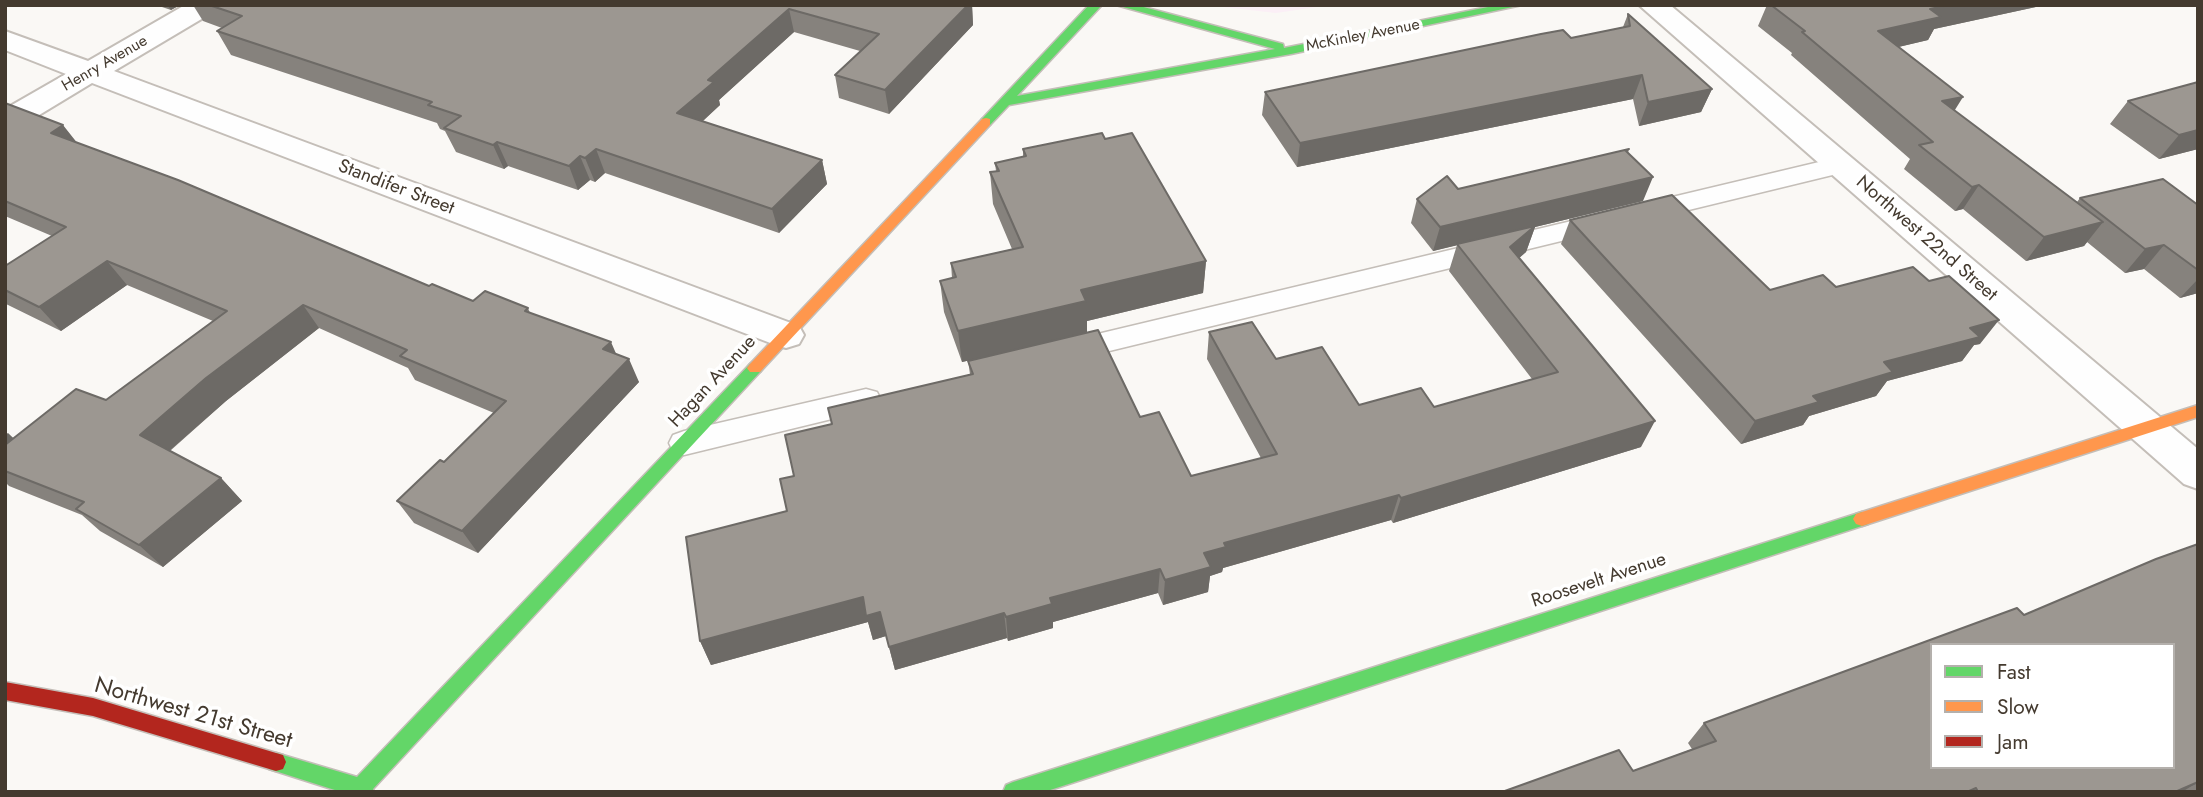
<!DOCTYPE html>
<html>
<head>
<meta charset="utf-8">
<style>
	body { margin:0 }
	#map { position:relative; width:2203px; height:797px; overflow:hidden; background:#faf8f5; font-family:Jost,sans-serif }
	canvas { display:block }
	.frame { position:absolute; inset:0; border:7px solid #443a2f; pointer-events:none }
	.legend { position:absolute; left:1930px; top:643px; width:245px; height:126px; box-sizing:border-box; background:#fff; border:2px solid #b4b0ac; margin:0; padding:9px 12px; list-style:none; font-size:21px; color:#443a2f }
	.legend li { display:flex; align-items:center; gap:14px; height:35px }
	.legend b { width:35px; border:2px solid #b4b0ac }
</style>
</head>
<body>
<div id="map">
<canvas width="2203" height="797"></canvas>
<div class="frame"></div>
<ul class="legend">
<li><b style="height:9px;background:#63d668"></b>Fast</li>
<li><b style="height:9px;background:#ff974d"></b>Slow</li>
<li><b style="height:9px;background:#b3261e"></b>Jam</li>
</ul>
</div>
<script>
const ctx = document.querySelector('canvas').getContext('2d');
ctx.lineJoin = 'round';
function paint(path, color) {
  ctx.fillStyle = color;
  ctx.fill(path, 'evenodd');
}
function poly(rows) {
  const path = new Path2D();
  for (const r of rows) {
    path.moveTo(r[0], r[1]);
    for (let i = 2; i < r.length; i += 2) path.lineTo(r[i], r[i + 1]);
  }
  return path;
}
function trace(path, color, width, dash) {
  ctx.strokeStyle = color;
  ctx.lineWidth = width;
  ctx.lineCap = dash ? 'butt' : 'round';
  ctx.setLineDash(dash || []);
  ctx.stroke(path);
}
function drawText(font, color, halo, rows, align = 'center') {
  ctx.font = font + ' Jost,sans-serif';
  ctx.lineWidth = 7;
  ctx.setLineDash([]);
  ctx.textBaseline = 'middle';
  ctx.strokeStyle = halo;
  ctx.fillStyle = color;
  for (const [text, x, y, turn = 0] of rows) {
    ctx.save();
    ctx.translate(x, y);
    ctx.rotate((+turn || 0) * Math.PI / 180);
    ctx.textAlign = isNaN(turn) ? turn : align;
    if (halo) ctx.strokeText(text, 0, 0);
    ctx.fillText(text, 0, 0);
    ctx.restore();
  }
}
paint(poly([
	[1205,5,1331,5,1276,13]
]), '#fbeff6');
const lane = poly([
	[1840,157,1849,159,1852,165,1849,171,1064,362,1054,359,1050,352,1054,345,1064,342,1840,157],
	[866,389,877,392,881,400,877,408,684,455,673,451,669,443,673,435,684,431,866,389]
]);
const street = poly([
	[185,5,219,5,215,11,114,71,799,326,804,335,799,344,786,348,773,344,92,83,16,129,5,131,5,109,66,74,5,50,5,31,88,61,185,5],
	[1639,5,1670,5,2198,449,2198,489,2184,484,1639,5]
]);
const fast = poly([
	[1089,5,1102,5,1017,96,1275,49,1116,5,1136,5,1283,44,1284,48,1498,5,1522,5,1291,54,1009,105,990,125,982,125,982,119,1089,5],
	[755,362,763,368,760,372,373,789,374,792,341,792,269,769,266,762,269,755,276,753,357,777,750,364,755,362],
	[1862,512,1868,514,1871,519,1868,524,1044,792,1003,792,1006,785,1013,782,1862,512]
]);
const slow = poly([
	[986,118,990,119,990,125,760,372,750,372,747,368,750,364,982,119,986,118],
	[2198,405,2198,417,1862,526,1856,524,1853,519,1856,514,1862,512,2198,405]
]);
const jam = poly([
	[5,682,93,698,276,753,283,755,286,762,283,769,276,771,93,716,5,700,5,682]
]);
trace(lane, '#c4beb8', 3);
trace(street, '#c4beb8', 4);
trace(fast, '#c4beb8', 3);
trace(slow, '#c4beb8', 3);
trace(jam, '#c4beb8', 3);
paint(lane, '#fefefe');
paint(street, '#fefefe');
paint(fast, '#63d668');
paint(slow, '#ff974d');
paint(jam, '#b3261e');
paint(poly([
	[156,5,180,5,171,10],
	[193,5,972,5,973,25,889,114,839,98,835,75,860,51,794,32,719,100,720,105,702,122,822,160,827,184,779,233,605,173,595,182,590,180,578,190,508,166,504,169,456,152,445,131,440,129,437,123,231,55,217,31,222,28,203,21],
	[1767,5,2045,5,1934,29,1928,40,1898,47,1954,110,2077,202,2080,198,2198,205,2198,293,2180,298,2144,269,2125,273,2087,242,2084,246,2026,261,1963,209,1955,211,1904,169,1910,159,1791,55,1792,53,1758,26],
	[1628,14,1712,89,1701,112,1639,126,1633,99,1297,167,1262,115,1265,92,1571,38,1623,27],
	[2198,82,2198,149,2159,159,2110,124,2128,101],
	[5,103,76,142,429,286,473,301,528,308,530,313,616,354,639,382,478,553,414,523,397,501,444,462,494,413,415,380,408,368,319,328,226,401,170,451,221,478,242,501,163,567,100,531,82,515,9,486,5,482,5,432,14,439,106,400,213,321,127,285,61,331,6,304,5,266,52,236,5,216],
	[1105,139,1206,261,1203,293,1087,321,1087,333,1140,417,1191,476,1261,458,1207,359,1209,332,1276,359,1359,405,1434,407,1532,379,1449,271,1457,245,1433,251,1411,223,1417,199,1629,149,1628,153,1643,201,1535,227,1526,252,1519,258,1641,447,1393,523,1391,520,1223,568,1222,572,1210,576,1208,592,1163,605,1158,593,1053,622,1053,628,1008,641,1007,638,895,670,886,636,873,640,868,622,711,665,700,641,787,511,794,476,832,424,970,374,968,361,1032,346,962,362,944,312,940,281,952,278,951,263,1012,249,993,204,990,172,996,171,995,163,1023,157,1023,149],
	[1570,220,1770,290,1836,287,1980,344,1974,345,1962,361,1887,381,1876,396,1809,416,1803,425,1741,444,1561,244],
	[2198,544,2198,792,1502,792,1633,771,1692,749,1688,743,1704,723,2024,615]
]), '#86827d');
paint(poly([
	[167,5,180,5,171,10],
	[968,5,972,5,973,25,889,114,885,90],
	[1949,5,2045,5,1934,29,1928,40,1865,55,1878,31,1930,9],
	[789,9,794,32,719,100,720,105,685,137,677,113,708,80],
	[1642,75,1633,99,1297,167,1300,143],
	[1712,89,1701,112,1639,126,1648,102],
	[1963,97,1948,121,1942,101],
	[63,125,82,149,51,133],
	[2198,130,2198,149,2159,159,2179,135],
	[497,142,508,166,504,169,493,145],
	[596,149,605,173,595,182,585,158],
	[580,156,590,180,578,190,569,166],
	[822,160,827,184,779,233,772,209],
	[1653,177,1643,201,1535,227,1526,252,1501,274,1510,247,1534,227,1433,251,1440,227],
	[1979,185,1963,209,1955,211,1972,187],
	[2103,222,2084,246,2026,261,2044,237],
	[2164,245,2144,269,2125,273,2145,249],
	[107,261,127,285,61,331,39,307],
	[1206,261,1203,293,1087,321,1087,333,962,362,958,331,1081,290],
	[2198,279,2198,293,2180,298],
	[303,305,319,328,226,401,161,458,140,435,206,378],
	[1999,320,1980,344,1974,345,1962,361,1887,381,1876,396,1809,416,1803,425,1741,444,1755,421,1813,396,1884,362,1970,328],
	[611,342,621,365,603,349],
	[629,359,639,382,478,553,462,531],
	[1655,421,1641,447,1393,523,1401,498],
	[8,433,33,457,5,471,5,435],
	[221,478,242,501,163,567,139,545],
	[1399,495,1391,520,1223,568,1222,572,1210,576,1208,592,1163,605,1165,580,1204,553,1224,543],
	[1160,569,1158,593,1053,622,1053,628,1008,641,1006,617,1050,598],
	[863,597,880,612,886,636,873,640,868,622,711,665,700,641],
	[1004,613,1007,638,895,670,889,647],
	[2198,782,2182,792,2175,792]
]), '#6d6a66');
const building = poly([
	[209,5,968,5,885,90,835,75,879,34,789,9,708,80,714,82,677,113,822,160,772,209,596,149,585,158,580,156,569,166,497,142,493,145,444,128,461,116,428,105,432,102,217,31,242,16,209,5],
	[1771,5,1949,5,1930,9,1941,17,1878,31,1963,97,1942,101,2103,222,2044,237,1979,185,1972,187,1919,145,1933,142,1802,32,1805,31,1771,5],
	[1628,14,1712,89,1648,102,1642,75,1300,143,1265,92,1541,34,1563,30,1571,38,1630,26,1628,14],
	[2198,82,2198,130,2179,135,2128,101,2198,82],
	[5,103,63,125,51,133,178,180,429,286,432,284,473,301,485,291,528,308,525,311,611,342,603,349,629,359,462,531,397,501,440,460,444,462,506,401,400,356,407,350,303,305,206,378,140,435,221,478,139,545,76,509,84,502,5,471,5,445,76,389,106,400,227,311,107,261,39,307,5,290,5,266,66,227,5,201,5,103],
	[1102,133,1105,139,1132,133,1206,261,1081,290,1086,301,958,331,940,281,956,277,951,263,1023,247,990,172,999,171,995,163,1026,156,1023,149,1102,133],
	[1629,149,1626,151,1653,177,1440,227,1417,199,1447,176,1458,189,1629,149],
	[2163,179,2198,205,2198,270,2164,245,2145,249,2080,198,2163,179],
	[1672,195,1770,290,1823,275,1836,287,1913,267,1929,281,1949,276,1999,320,1970,328,1980,337,1884,362,1893,372,1813,396,1819,402,1755,421,1570,220,1672,195],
	[1535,226,1510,247,1655,421,1401,498,1399,495,1224,543,1226,547,1204,553,1211,567,1165,580,1160,569,1050,598,1052,604,1006,617,1004,613,889,647,880,612,866,616,863,597,700,641,686,537,787,511,780,479,794,476,785,435,832,424,828,408,973,374,968,361,1098,330,1140,417,1159,412,1191,476,1277,454,1209,332,1252,322,1276,359,1322,347,1359,405,1421,388,1434,407,1558,372,1457,244,1535,226],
	[2198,544,2198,782,2175,792,1978,792,1976,788,1967,792,1502,792,1619,750,1633,771,1716,741,1704,723,2017,608,2024,615,2156,559,2198,544],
	[1932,645,2173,645,2173,767,1932,767,1932,645]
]);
paint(building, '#9c9791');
trace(building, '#6d6a66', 2);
drawText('16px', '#443a2f', '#fff', [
	["McKinley Avenue",1363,36,-11],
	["Henry Avenue",105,64,-30]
]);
drawText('19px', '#443a2f', '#fff', [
	["Standifer Street",396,188,21],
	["Northwest 22nd Street",1926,239,41],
	["Hagan Avenue",713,382,-47],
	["Roosevelt Avenue",1599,581,-18]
]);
drawText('23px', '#443a2f', '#fff', [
	["Northwest 21st Street",193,714,16]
]);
</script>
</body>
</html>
